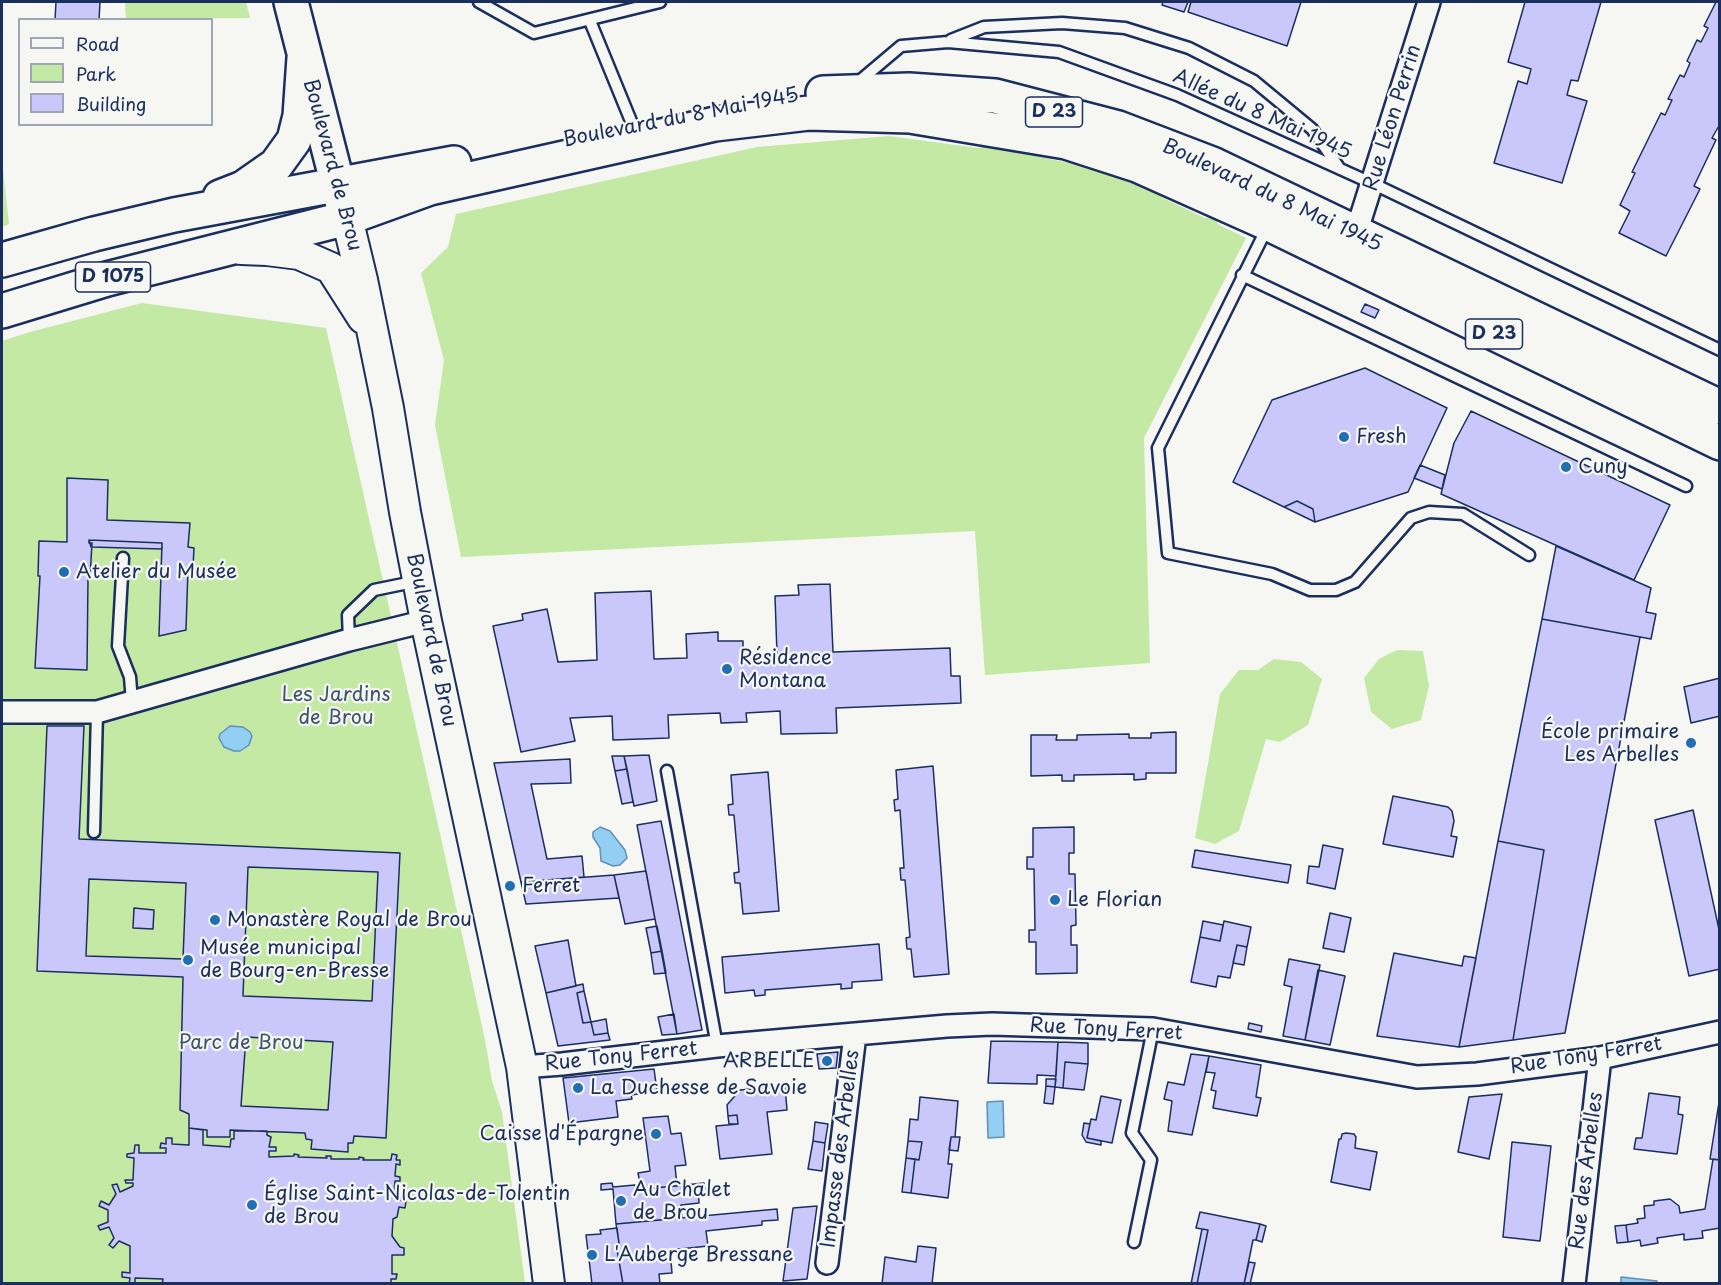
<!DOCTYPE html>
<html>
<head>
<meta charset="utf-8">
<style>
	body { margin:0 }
	#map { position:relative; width:1721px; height:1285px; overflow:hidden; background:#f6f6f2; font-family:"Playpen Sans",sans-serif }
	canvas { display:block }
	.frame { position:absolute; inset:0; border:3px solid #1b2f5e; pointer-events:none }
	.legend { position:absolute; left:18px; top:18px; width:195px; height:108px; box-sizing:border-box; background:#f6f6f2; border:2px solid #9ea6b7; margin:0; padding:8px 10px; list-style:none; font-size:18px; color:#1b2f5e }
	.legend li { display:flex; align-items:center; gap:12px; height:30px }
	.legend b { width:30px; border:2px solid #9ea6b7 }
</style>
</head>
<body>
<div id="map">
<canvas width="1721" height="1285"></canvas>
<div class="frame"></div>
<ul class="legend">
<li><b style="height:8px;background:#f6f6f2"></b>Road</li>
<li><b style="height:16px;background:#c3e9a4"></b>Park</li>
<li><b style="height:16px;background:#cac8fb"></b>Building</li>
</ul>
</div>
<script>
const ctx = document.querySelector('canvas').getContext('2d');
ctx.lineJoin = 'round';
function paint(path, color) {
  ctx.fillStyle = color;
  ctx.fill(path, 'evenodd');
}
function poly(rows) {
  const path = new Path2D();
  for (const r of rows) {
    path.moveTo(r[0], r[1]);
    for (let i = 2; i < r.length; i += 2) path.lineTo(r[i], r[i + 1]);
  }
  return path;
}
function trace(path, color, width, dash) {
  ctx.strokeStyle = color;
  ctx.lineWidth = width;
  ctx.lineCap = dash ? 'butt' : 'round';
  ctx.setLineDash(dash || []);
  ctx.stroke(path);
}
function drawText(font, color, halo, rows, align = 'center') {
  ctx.font = font + ' "Playpen Sans",sans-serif';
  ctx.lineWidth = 4.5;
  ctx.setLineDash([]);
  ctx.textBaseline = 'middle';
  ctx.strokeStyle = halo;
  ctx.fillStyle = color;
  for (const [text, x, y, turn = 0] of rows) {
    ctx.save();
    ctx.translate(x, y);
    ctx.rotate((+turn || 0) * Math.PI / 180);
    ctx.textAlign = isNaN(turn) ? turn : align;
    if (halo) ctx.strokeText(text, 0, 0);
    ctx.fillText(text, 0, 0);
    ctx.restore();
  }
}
paint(poly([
	[125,2,246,2,250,18,126,19],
	[889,136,978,148,986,146,1094,168,1156,192,1163,198,1205,218,1214,217,1219,225,1246,238,1144,438,1150,663,985,675,975,531,461,557,435,425,444,360,421,273,448,247,456,214,757,147],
	[2,160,9,224,2,227],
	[142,303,326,328,443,847,485,1040,492,1081,502,1112,525,1283,2,1283,2,341,30,332],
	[1397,650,1423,651,1429,686,1421,720,1392,729,1371,712,1364,678,1379,659],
	[1274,659,1301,662,1322,679,1308,725,1280,742,1266,739,1239,831,1215,844,1195,838,1220,694,1239,670,1258,670]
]), '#c3e9a4');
const water = poly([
	[230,726,243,727,250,732,252,736,249,745,240,751,234,751,224,747,219,738,220,734,230,726],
	[600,827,610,831,625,850,627,858,620,865,613,866,601,861,600,848,593,837,593,832,600,827],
	[1003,1101,1004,1137,988,1138,987,1102,1003,1101],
	[1621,1277,1657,1281,1657,1283,1621,1283,1621,1277]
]);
paint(water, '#92cff3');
trace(water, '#628fb7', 1.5);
const building = poly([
	[56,2,100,2,99,20,55,20,56,2],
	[1163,2,1188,2,1184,12,1162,5,1163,2],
	[1188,2,1187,2,1301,2,1287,46,1188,12,1191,2,1188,2],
	[1525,2,1601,2,1578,81,1571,80,1567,95,1587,101,1562,183,1494,163,1518,81,1527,84,1531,69,1508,62,1525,2],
	[1716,2,1720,2,1720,124,1712,138,1716,140,1694,186,1700,189,1666,256,1619,233,1630,211,1620,205,1635,173,1632,172,1661,113,1665,115,1672,100,1668,99,1680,75,1684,77,1690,63,1687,61,1697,40,1701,42,1708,28,1704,26,1716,2],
	[1365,304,1379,310,1375,318,1361,312,1365,304],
	[1365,368,1447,408,1408,492,1315,522,1313,509,1297,501,1284,507,1233,482,1272,400,1365,368],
	[1471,411,1670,505,1634,580,1441,494,1454,443,1471,411],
	[1420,465,1445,475,1442,489,1414,478,1420,465],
	[67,478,108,480,107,520,190,523,188,547,194,548,193,567,188,568,186,630,159,636,162,543,89,540,89,543,92,543,90,578,88,578,87,670,35,668,40,576,38,576,39,541,67,542,67,478],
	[1297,501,1313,509,1315,522,1284,507,1297,501],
	[89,540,162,543,162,549,91,547,89,540],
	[1556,546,1651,588,1646,612,1656,614,1651,639,1542,619,1556,546],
	[830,584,833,652,950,648,951,676,960,676,961,703,836,708,837,733,781,734,780,711,746,713,747,722,721,723,720,713,668,715,669,738,613,740,612,716,570,718,575,741,521,752,493,626,523,620,522,614,547,609,558,662,597,660,595,593,651,591,654,659,687,658,686,634,718,632,718,641,743,641,743,655,777,654,775,596,799,595,798,585,830,584],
	[1542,619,1640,637,1565,1033,1513,1040,1544,850,1498,841,1542,619],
	[1720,678,1720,716,1691,723,1684,687,1720,678],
	[47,726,84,726,79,839,400,853,386,1138,354,1136,353,1143,348,1143,348,1152,311,1149,312,1140,306,1139,305,1133,230,1130,230,1137,207,1137,207,1130,189,1128,189,1114,180,1110,183,977,37,971,47,726],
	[248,867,378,872,372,1001,243,996,248,867],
	[89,879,186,883,183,959,86,956,89,879],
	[246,1037,333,1042,328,1110,241,1106,246,1037],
	[1176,732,1176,773,1146,773,1146,779,1134,780,1134,774,1074,775,1074,781,1062,781,1062,775,1031,776,1031,735,1057,735,1056,740,1077,740,1077,735,1129,734,1129,738,1151,738,1151,733,1176,732],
	[649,755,657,801,634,806,624,756,649,755],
	[612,756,624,756,627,769,615,771,612,756],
	[570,759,571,783,531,784,547,859,582,856,584,877,521,882,494,763,570,759],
	[933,766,949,974,914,977,911,949,907,949,906,938,910,937,905,880,901,880,900,868,904,868,900,810,895,811,894,800,898,799,896,770,933,766],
	[627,769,633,802,622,804,615,771,627,769],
	[768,772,779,911,743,914,740,883,735,883,734,873,739,872,734,815,729,815,728,805,733,804,731,775,768,772],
	[1393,796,1448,807,1452,811,1454,821,1451,836,1457,837,1453,857,1383,844,1393,796],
	[1693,810,1720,934,1720,969,1689,976,1655,820,1693,810],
	[661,821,702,1030,677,1034,637,825,661,821],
	[1074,827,1074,853,1069,853,1069,874,1075,874,1076,925,1071,926,1071,945,1077,945,1077,973,1036,974,1036,942,1029,942,1029,930,1035,930,1034,869,1027,869,1027,857,1033,857,1033,828,1074,827],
	[1498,841,1544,850,1513,1040,1459,1047,1498,841],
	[1323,845,1343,849,1335,889,1307,883,1309,866,1319,867,1323,845],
	[1195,850,1291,865,1288,883,1192,867,1195,850],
	[646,871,655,919,625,924,614,875,646,871],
	[614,875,619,898,526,904,521,882,614,875],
	[134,908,154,910,153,929,133,928,134,908],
	[1330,913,1351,918,1344,952,1323,948,1330,913],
	[1203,921,1223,925,1220,941,1200,937,1203,921],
	[1224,921,1251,927,1247,947,1237,945,1230,978,1218,976,1216,987,1191,982,1200,937,1220,941,1224,921],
	[657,926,662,951,651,953,646,928,657,926],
	[568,940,576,986,546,993,535,946,568,940],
	[879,944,882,980,852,982,852,988,841,989,841,984,765,990,765,995,755,996,754,990,725,993,722,957,879,944],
	[1237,945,1247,947,1244,965,1233,963,1237,945],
	[662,951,666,973,654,974,651,953,662,951],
	[1394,953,1462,966,1464,956,1476,958,1459,1047,1377,1036,1394,953],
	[1289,959,1320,965,1305,1040,1283,1036,1292,987,1284,985,1289,959],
	[1318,970,1345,976,1330,1045,1305,1040,1318,970],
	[583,984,584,991,577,993,583,1023,591,1022,594,1035,608,1033,610,1040,558,1046,546,993,583,984],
	[584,991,591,1022,583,1023,577,993,584,991],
	[674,1014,677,1034,662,1035,658,1017,674,1014],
	[606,1019,608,1033,594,1035,591,1022,606,1019],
	[1249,1023,1262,1026,1261,1032,1248,1029,1249,1023],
	[991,1041,1058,1042,1056,1076,1037,1075,1037,1084,988,1083,991,1041],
	[1058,1042,1088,1043,1088,1064,1065,1062,1063,1088,1055,1087,1058,1042],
	[838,1052,836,1068,819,1069,817,1054,838,1052],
	[1191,1054,1209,1056,1192,1135,1168,1131,1172,1101,1164,1099,1168,1082,1184,1085,1191,1054],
	[1209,1056,1261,1065,1256,1097,1261,1098,1257,1116,1213,1108,1216,1091,1211,1090,1215,1073,1206,1072,1209,1056],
	[1065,1062,1088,1064,1084,1090,1063,1088,1065,1062],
	[654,1069,657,1091,631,1095,632,1099,616,1101,618,1117,569,1123,563,1078,654,1069],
	[1046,1079,1056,1079,1055,1087,1046,1086,1046,1079],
	[785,1086,787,1110,767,1112,772,1154,720,1159,716,1126,738,1124,737,1115,728,1116,727,1105,740,1090,785,1086],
	[1046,1086,1055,1087,1053,1104,1044,1103,1046,1086],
	[1649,1093,1680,1097,1678,1114,1683,1115,1677,1154,1634,1149,1636,1138,1642,1138,1649,1093],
	[1502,1094,1489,1159,1458,1152,1469,1097,1502,1094],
	[1101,1096,1121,1100,1112,1143,1087,1138,1091,1119,1096,1120,1101,1096],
	[1720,1096,1720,1160,1710,1159,1720,1096],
	[920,1097,958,1101,955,1137,951,1137,948,1164,952,1164,948,1198,911,1193,915,1159,919,1160,922,1142,908,1141,910,1119,918,1120,920,1097],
	[737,1115,738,1124,729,1124,728,1116,737,1115],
	[668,1116,671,1134,681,1133,686,1165,675,1166,677,1186,641,1189,638,1173,650,1171,643,1118,668,1116],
	[815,1122,828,1124,825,1143,813,1141,815,1122],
	[1084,1123,1090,1124,1087,1138,1101,1141,1101,1145,1086,1142,1082,1135,1084,1123],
	[189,1128,203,1130,203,1145,230,1147,231,1139,234,1139,234,1131,267,1131,267,1135,271,1137,269,1147,276,1147,276,1151,269,1151,269,1157,294,1156,294,1154,299,1155,298,1157,327,1158,326,1156,331,1156,331,1159,359,1159,359,1157,364,1158,363,1160,391,1160,392,1154,397,1155,396,1160,400,1160,400,1165,396,1164,395,1176,400,1177,400,1181,395,1181,394,1193,400,1197,400,1200,406,1201,405,1208,399,1207,397,1217,393,1219,392,1236,400,1247,404,1248,404,1255,392,1255,392,1274,397,1274,396,1279,391,1279,391,1284,162,1284,163,1279,135,1278,135,1284,129,1284,130,1278,122,1277,122,1272,130,1273,130,1246,119,1241,113,1248,109,1245,114,1238,109,1227,100,1230,98,1226,108,1222,108,1210,99,1206,101,1201,109,1205,116,1194,112,1185,117,1184,120,1192,133,1186,133,1183,126,1183,125,1180,133,1180,134,1158,127,1157,127,1154,134,1153,135,1145,139,1145,139,1153,166,1153,166,1148,160,1148,161,1143,166,1144,166,1138,172,1138,172,1144,189,1145,189,1128],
	[1346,1133,1354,1134,1356,1137,1355,1148,1377,1152,1370,1190,1331,1182,1339,1139,1341,1139,1342,1134,1346,1133],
	[951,1137,960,1137,958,1151,949,1150,951,1137],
	[813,1141,825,1143,822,1171,808,1169,813,1141],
	[908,1141,922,1142,919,1160,906,1158,908,1141],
	[1512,1142,1551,1146,1540,1241,1503,1237,1512,1142],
	[906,1158,915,1159,911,1193,902,1192,906,1158],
	[1713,1159,1720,1160,1720,1228,1702,1231,1703,1238,1684,1240,1684,1234,1657,1238,1658,1243,1641,1246,1640,1240,1628,1242,1626,1225,1638,1223,1637,1219,1645,1218,1644,1206,1654,1205,1654,1201,1670,1199,1679,1206,1680,1213,1705,1209,1713,1159],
	[612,1183,613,1187,635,1185,636,1190,704,1183,705,1189,698,1189,699,1203,681,1205,682,1218,616,1224,613,1189,601,1190,601,1184,612,1183],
	[817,1206,807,1279,783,1281,793,1208,817,1206],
	[777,1209,778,1220,762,1221,762,1225,706,1231,708,1246,670,1250,672,1273,659,1274,660,1284,623,1284,616,1244,619,1243,616,1224,777,1209],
	[1200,1212,1260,1224,1256,1240,1253,1240,1244,1284,1197,1284,1208,1230,1196,1228,1200,1212],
	[1260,1224,1266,1226,1262,1242,1256,1240,1260,1224],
	[1626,1225,1628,1242,1617,1243,1615,1226,1626,1225],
	[617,1228,619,1243,616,1244,623,1284,592,1284,586,1235,601,1234,600,1230,617,1228],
	[1202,1229,1208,1230,1197,1284,1191,1284,1202,1229],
	[918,1246,936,1248,932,1284,882,1284,885,1257,916,1262,918,1246],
	[1249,1262,1255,1263,1250,1284,1244,1284,1249,1262]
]);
paint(building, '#cac8fb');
trace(building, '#1b2f5e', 1.5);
const lane = poly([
	[479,2,534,33,660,2],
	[590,21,633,126],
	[951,40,984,27,1062,23,1125,28,1189,48,1254,81,1312,129,1340,169],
	[856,84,901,46,948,42,1059,52,1177,95,1380,187,1720,350],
	[1268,226,1158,448,1168,553,1272,574,1310,590,1336,590,1355,582,1411,518,1429,512,1463,514,1529,555],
	[1242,275,1686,486],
	[123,558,118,646,130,677,132,702],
	[349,640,348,615,374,590,418,581],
	[667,771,717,1046],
	[94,832,97,712],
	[1134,1242,1151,1160,1132,1133,1153,1029]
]);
const street = poly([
	[1356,233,1429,2],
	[2,712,97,712,349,640,426,621],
	[522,1067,562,1064,717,1046,947,1026,992,1024,1153,1029,1417,1077,1477,1074,1600,1058,1720,1032],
	[827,1263,855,1035],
	[1574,1284,1600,1058]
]);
const secondary = poly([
	[347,218,362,280,388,408,405,512,426,621,522,1067,549,1284],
	[241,249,267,250,299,254,331,268,363,318]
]);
const primary = poly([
	[291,2,343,205],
	[823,93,909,90,995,96,1118,128,1212,164,1720,407],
	[220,197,243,188,276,165,294,140,300,116,304,58],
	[2,260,94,234,174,215,454,163],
	[2,311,107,279,347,218,430,188,715,124,809,113,910,116,1066,142,1137,165,1269,224,1720,443]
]);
trace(lane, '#1b2f5e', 15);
trace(street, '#1b2f5e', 26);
trace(secondary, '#1b2f5e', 34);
trace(primary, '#1b2f5e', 38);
trace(lane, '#f6f6f2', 10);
trace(street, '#f6f6f2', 21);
trace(secondary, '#f6f6f2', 30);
trace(primary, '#f6f6f2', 33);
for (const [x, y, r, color] of [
	[1344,437,6,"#1f6fb2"],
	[1566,467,6,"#1f6fb2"],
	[64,572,6,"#1f6fb2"],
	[727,669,6,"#1f6fb2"],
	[1691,743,6,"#1f6fb2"],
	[510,886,6,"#1f6fb2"],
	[1055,900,6,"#1f6fb2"],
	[215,920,6,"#1f6fb2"],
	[188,960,6,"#1f6fb2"],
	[827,1061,6,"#1f6fb2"],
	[578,1088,6,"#1f6fb2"],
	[656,1134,6,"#1f6fb2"],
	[621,1201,6,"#1f6fb2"],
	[252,1205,6,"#1f6fb2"],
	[592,1255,6,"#1f6fb2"]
]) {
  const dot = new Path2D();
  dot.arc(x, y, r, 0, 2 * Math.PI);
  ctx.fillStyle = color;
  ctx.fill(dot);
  trace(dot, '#f6f6f2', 2);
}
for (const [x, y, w] of [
	[1054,112,57],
	[113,277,75],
	[1494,334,57]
]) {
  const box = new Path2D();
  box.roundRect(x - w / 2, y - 15, w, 30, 4.5);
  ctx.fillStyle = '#f6f6f2';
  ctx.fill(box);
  trace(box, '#1b2f5e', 1.5);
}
drawText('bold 18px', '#1b2f5e', null, [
	["D 23",1054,112],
	["D 1075",113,277],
	["D 23",1494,334]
]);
drawText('20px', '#1b2f5e', '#f6f6f2', [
	["Allée du 8 Mai 1945",1262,115,24],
	["Boulevard du 8 Mai 1945",681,118,-11],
	["Rue Léon Perrin",1393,118,-73],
	["Boulevard de Brou",332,165,75],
	["Boulevard du 8 Mai 1945",1272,196,25],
	["Boulevard de Brou",431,640,78],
	["Rue Tony Ferret",1106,1030,3],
	["Rue Tony Ferret",1586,1056,-9],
	["Rue Tony Ferret",621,1057,-6],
	["Impasse des Arbelles",841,1149,-83],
	["Rue des Arbelles",1587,1171,-83]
]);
drawText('20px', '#1b2f5e', '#f6f6f2', [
	["Fresh",1356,437],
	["Cuny",1578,467],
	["Atelier du Musée",76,572],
	["Résidence",739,658],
	["Montana",739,681],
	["École primaire",1679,732,"right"],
	["Les Arbelles",1679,755,"right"],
	["Ferret",522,886],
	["Le Florian",1067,900],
	["Monastère Royal de Brou",227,920],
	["Musée municipal",200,948],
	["de Bourg-en-Bresse",200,971],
	["ARBELLE",815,1061,"right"],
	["La Duchesse de Savoie",590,1088],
	["Caisse d'Épargne",644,1134,"right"],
	["Au Chalet",633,1190],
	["de Brou",633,1213],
	["Église Saint-Nicolas-de-Tolentin",264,1194],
	["de Brou",264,1217],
	["L'Auberge Bressane",604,1255]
], 'left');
drawText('20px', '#3d546c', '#f6f6f2', [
	["Les Jardins",336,695],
	["de Brou",336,718],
	["Parc de Brou",241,1043]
]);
</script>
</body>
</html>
